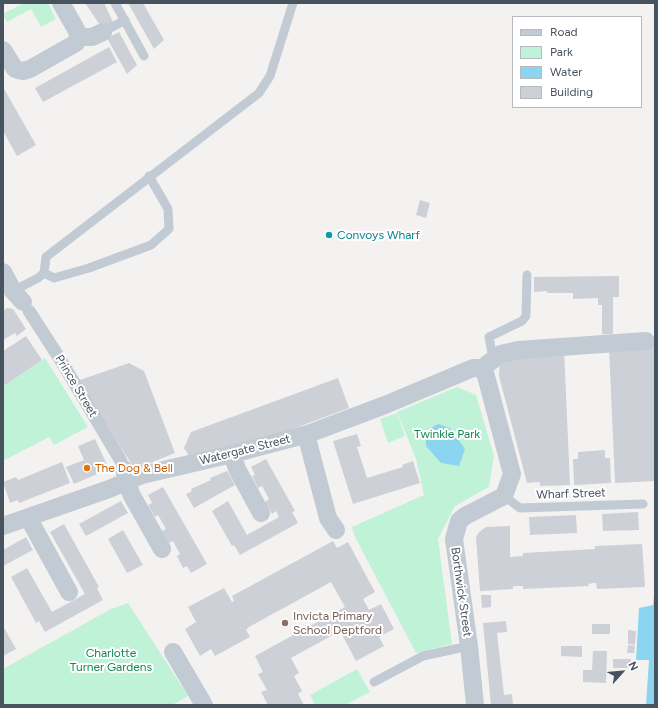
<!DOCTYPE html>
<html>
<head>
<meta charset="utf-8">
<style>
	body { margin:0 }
	#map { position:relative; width:658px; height:708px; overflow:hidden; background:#f4f2f1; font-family:Figtree,sans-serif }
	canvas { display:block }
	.frame { position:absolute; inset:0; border:4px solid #485360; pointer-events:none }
	.legend { position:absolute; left:512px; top:16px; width:130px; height:92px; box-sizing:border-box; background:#fff; border:1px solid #b6babf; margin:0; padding:5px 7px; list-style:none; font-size:12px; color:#485360 }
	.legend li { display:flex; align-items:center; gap:8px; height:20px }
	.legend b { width:20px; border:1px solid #b6babf }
	.north { position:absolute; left:602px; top:652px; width:40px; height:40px; -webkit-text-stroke:3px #fff; paint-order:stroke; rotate:63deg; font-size:11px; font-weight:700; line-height:16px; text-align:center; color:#485360 }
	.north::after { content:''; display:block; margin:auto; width:14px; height:18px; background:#485360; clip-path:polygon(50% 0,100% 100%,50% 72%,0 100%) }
</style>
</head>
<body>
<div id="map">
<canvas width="658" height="708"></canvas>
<div class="frame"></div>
<ul class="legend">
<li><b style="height:5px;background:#c2cbd3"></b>Road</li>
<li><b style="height:11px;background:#bff2d6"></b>Park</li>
<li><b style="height:11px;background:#8bd5f0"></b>Water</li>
<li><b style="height:11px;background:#cdd0d7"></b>Building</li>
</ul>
<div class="north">N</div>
</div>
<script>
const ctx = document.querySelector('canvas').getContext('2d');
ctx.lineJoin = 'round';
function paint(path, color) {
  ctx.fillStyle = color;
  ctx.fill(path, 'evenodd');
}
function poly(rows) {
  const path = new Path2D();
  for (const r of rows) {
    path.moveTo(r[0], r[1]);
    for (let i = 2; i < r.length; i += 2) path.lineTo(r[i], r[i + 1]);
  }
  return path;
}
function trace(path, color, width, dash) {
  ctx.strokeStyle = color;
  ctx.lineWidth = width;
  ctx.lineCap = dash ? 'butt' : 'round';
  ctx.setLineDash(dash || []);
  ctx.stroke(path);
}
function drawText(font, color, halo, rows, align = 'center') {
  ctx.font = font + ' Figtree,sans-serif';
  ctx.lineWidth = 4;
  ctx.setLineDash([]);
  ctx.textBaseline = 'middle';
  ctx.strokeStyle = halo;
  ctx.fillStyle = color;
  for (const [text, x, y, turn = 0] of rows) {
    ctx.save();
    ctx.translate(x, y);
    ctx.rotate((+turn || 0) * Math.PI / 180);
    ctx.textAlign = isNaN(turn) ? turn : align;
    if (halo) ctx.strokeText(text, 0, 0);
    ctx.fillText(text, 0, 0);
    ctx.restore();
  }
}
paint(poly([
	[24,3,48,3,56,19,41,27,31,9,7,22,3,14],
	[45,358,88,427,54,445,49,437,3,461,3,386],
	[457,387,476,395,494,456,489,487,455,506,438,539,452,644,416,653,355,537,352,527,424,495,416,459,397,412],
	[397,413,405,436,388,443,380,419],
	[128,603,188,696,172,705,3,705,3,669,111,609],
	[357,669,370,692,345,705,315,705,310,695]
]), '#bff2d6');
paint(poly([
	[438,424,450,428,465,449,459,466,441,463,426,446,426,431],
	[655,585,655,705,646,705,649,660,636,660,639,608,653,605]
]), '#8bd5f0');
paint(poly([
	[85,3,104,3,113,22,102,28],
	[128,3,143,3,164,40,154,49],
	[119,32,137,65,127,74,107,38],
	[109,47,117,62,43,102,35,88],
	[3,87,36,145,17,156,3,131],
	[420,200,430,203,426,218,416,215],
	[619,276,619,297,613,297,613,334,602,334,602,305,598,305,598,298,573,299,573,293,547,293,547,291,534,292,534,277],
	[7,308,13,309,26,329,17,336,15,333,3,340,3,311],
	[26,336,42,360,5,385,3,383,3,351],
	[655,344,655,481,615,483,609,346],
	[564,348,570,485,540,486,540,482,527,483,499,376,500,358],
	[129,363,144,371,175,453,135,469,77,381],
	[338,378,349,408,290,430,189,456,184,448,191,432],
	[357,434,361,446,357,447,367,478,403,467,402,465,413,461,420,483,353,504,333,441],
	[95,439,109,469,74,484,66,467,84,460,78,446],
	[605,450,605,458,610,458,611,483,574,485,573,459,578,459,578,452],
	[266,459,295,511,292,512,298,523,240,555,234,545,232,546,212,511,228,501,247,535,279,517,276,511,272,514,265,502,269,499,262,486,258,488,252,476,255,475,251,467],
	[62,462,70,483,19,503,18,500,10,503,3,482,16,477,18,480],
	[227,471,235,485,194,508,186,494,192,491,191,489,211,480,210,478],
	[163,487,207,564,191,573,187,566,183,568,177,556,180,554,173,541,169,543,162,531,166,529,158,515,155,517,148,505,152,503,148,495],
	[121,501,128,513,86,536,79,524],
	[638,512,639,530,603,531,602,514],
	[576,515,577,533,530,535,529,517],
	[64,524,99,587,97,588,103,600,45,632,39,621,36,623,11,577,27,568,52,612,85,594,50,532],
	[510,526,510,557,523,556,523,553,595,549,595,546,642,544,645,587,597,589,596,583,593,583,588,584,589,586,523,589,523,586,513,586,513,589,480,591,476,537,479,532,486,527],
	[123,530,143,565,127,573,108,539],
	[26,537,33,550,3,566,3,550],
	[333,541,337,548,348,542,375,592,363,599,369,610,381,604,394,629,379,637,384,646,356,661,340,631,291,658,299,673,294,676,302,691,298,694,304,705,268,705,261,692,267,690,258,674,263,672,255,656,345,607,331,582,249,627,246,630,250,637,215,656,211,649,200,656,185,629,196,622,188,607,224,588,232,602,234,601,232,596],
	[481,595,491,595,491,607,482,608],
	[506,621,507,632,497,633,504,695,512,694,513,705,491,705,483,623],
	[592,624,610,624,610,634,592,634],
	[3,626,16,649,3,656],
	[628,630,636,631,635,645,628,644],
	[628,645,635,646,634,653,627,653],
	[561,646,582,646,582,657,561,656],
	[593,651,607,651,606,683,583,682,583,670,592,670],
	[613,659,631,659,631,668,613,668]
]), '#cdd0d7');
trace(poly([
	[115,3,144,56],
	[103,32,125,20],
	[44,273,54,278,89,268,151,245,169,229,168,209,149,176],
	[13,291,38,278,44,273,46,257,259,93,270,76,293,3],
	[493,358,489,337,522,321,526,316,527,275],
	[504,496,520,508,643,504],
	[374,682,423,656,469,646]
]), '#c2cbd3', 9);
trace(poly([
	[29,311,60,359,121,461]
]), '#c2cbd3', 13);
trace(poly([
	[78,37,92,37,103,32],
	[3,50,15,69,23,71,30,69,76,43,78,37,77,31,61,3],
	[3,272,13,291,23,302],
	[482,368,501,354,518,350,646,341],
	[308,434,307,438,328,518,336,530],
	[232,454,237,469,261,513],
	[124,469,131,494,162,549],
	[29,519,69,592],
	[3,526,109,489,142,475,232,454,308,434,385,405,473,368,482,368],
	[173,652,204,705],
	[475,705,469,646,454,539,459,521,465,516,504,496,512,474,486,376,482,368]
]), '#c2cbd3', 18);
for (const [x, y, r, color] of [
	[329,235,4,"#0f9aa8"],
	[87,468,4,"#e8710a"],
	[285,623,4,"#8d6e63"]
]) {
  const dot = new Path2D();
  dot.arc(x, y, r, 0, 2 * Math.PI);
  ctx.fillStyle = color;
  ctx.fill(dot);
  trace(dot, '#fff', 1.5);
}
drawText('12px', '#0d838f', '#fff', [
	["Convoys Wharf",337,235]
], 'left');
drawText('12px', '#485360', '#fff', [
	["Prince Street",76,386,59],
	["Watergate Street",245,450,-14],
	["Wharf Street",571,494,-2],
	["Borthwick Street",461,592,82]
]);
drawText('12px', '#138754', '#fff', [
	["Twinkle Park",447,434],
	["Charlotte",111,653],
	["Turner Gardens",111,667]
]);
drawText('12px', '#c56008', '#fff', [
	["The Dog & Bell",95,468]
], 'left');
drawText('12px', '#785e54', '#fff', [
	["Invicta Primary",293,616],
	["School Deptford",293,630]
], 'left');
</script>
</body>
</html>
